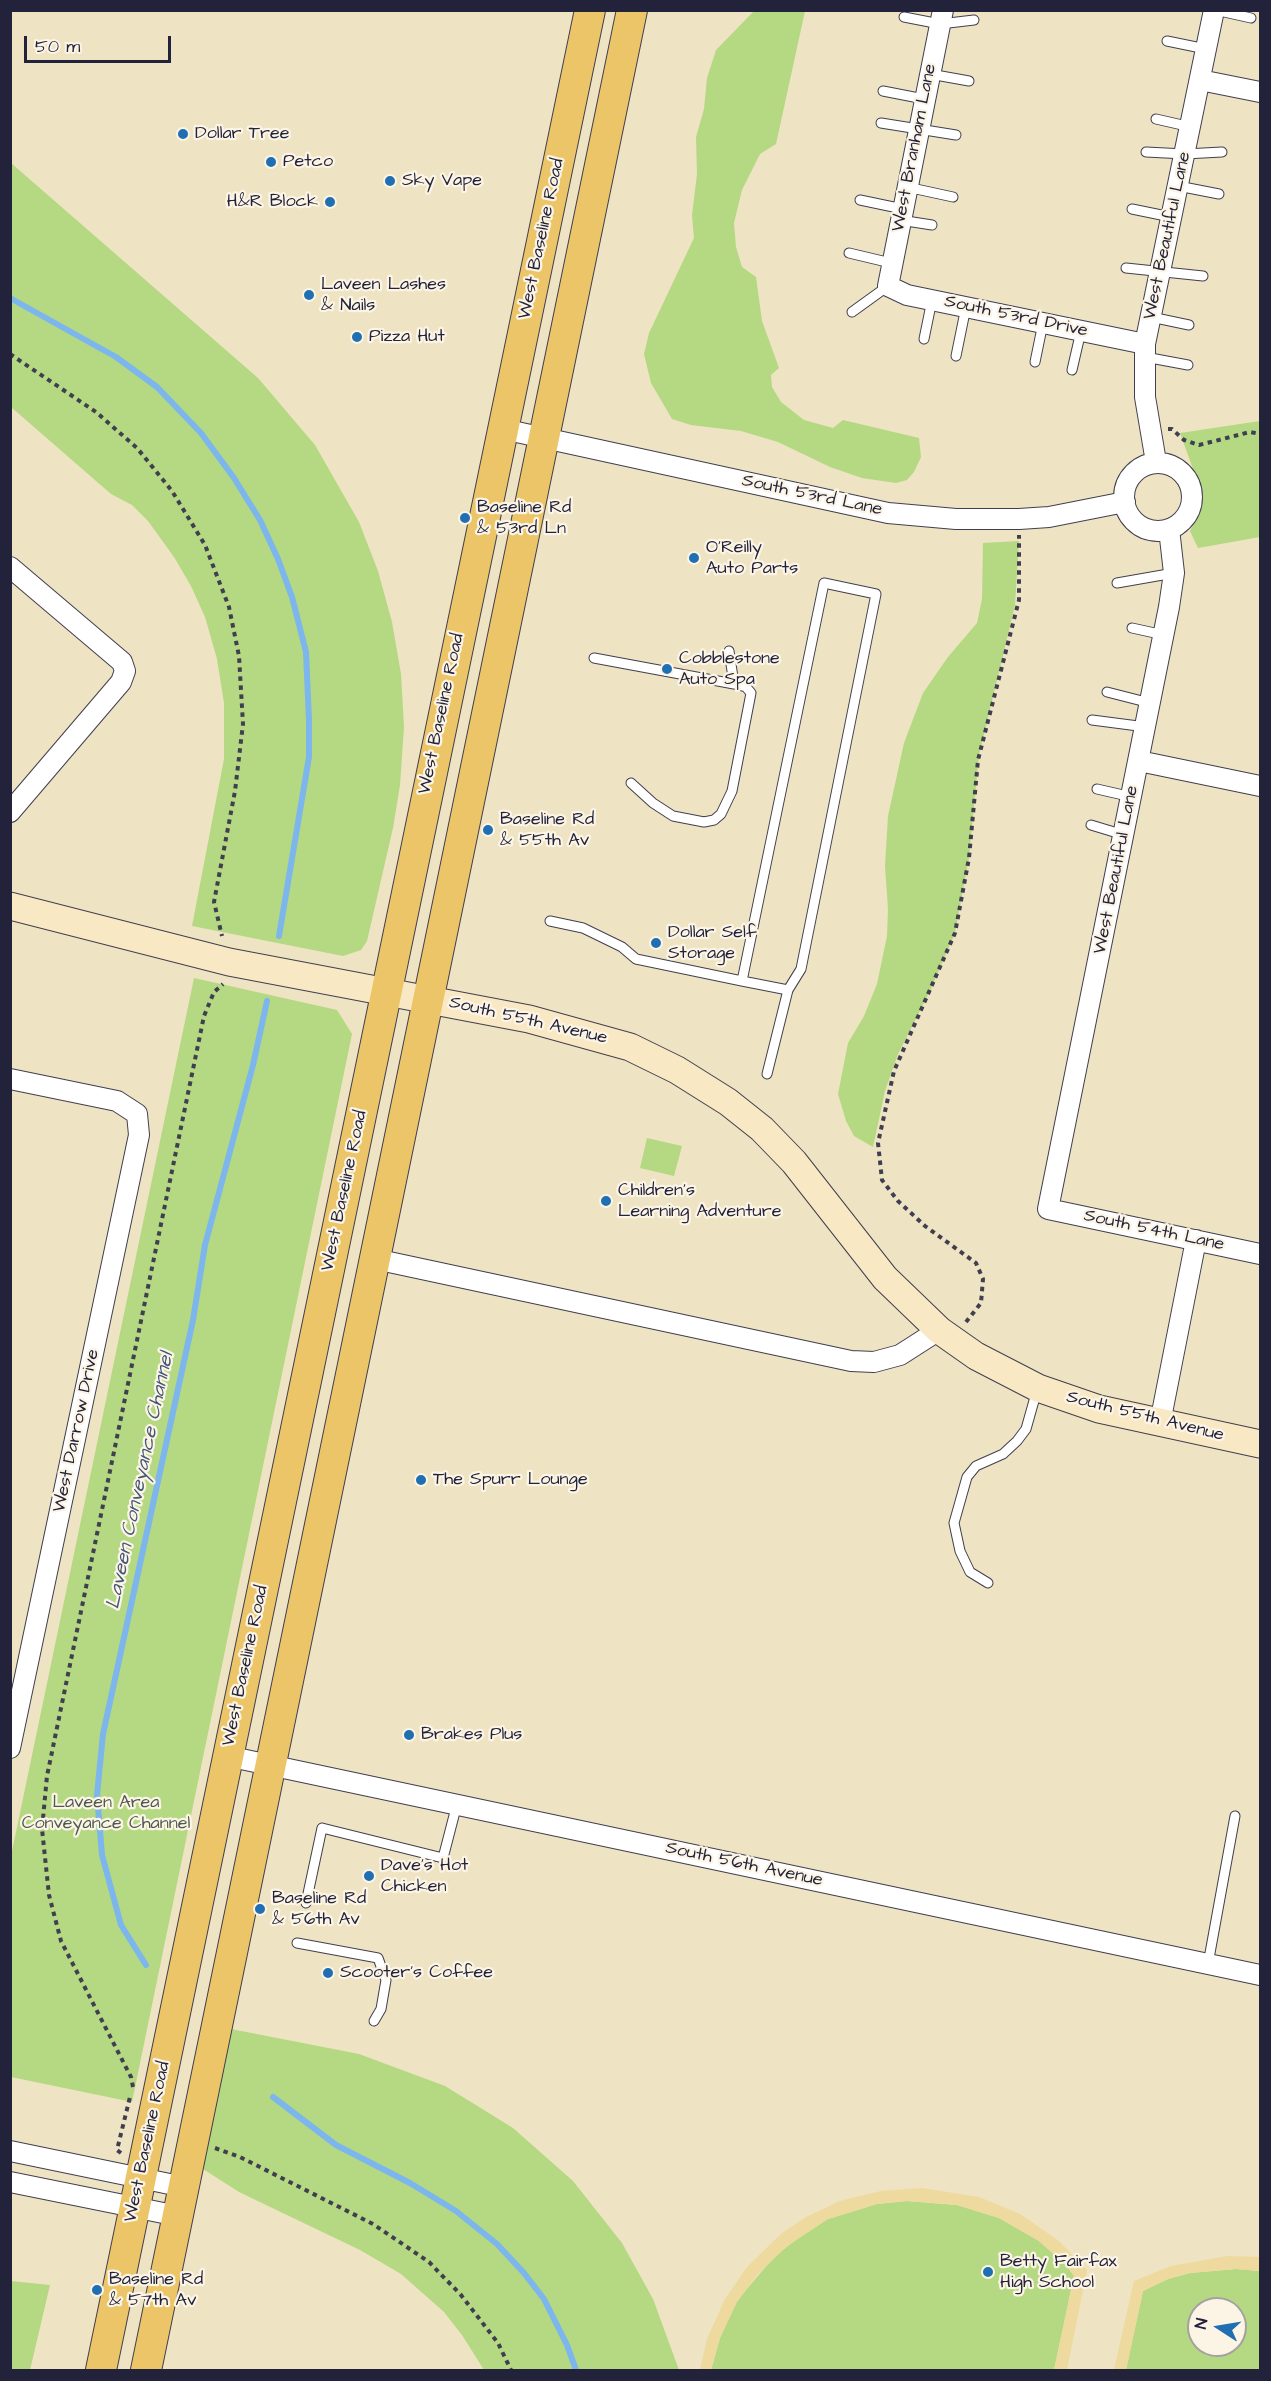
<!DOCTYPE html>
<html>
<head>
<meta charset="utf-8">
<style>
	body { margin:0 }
	#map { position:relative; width:1271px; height:2381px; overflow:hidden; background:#eee3c2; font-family:"Architects Daughter",sans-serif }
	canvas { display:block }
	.frame { position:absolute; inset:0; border:12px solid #22223b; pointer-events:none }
	.north { position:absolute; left:1187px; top:2297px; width:60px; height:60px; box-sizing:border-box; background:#fcf5e5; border:2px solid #a5a1a1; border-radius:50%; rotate:282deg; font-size:16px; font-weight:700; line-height:24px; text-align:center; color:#22223b }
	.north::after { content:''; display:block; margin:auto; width:21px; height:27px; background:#1f6fb2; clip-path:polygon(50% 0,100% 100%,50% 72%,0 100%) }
	.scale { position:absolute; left:24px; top:36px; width:147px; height:27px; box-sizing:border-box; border:3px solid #22223b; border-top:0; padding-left:8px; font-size:18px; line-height:21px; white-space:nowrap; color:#22223b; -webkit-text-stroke:4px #fcf5e5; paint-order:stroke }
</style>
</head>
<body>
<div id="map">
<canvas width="1271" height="2381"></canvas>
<div class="frame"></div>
<div class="north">N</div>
<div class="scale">50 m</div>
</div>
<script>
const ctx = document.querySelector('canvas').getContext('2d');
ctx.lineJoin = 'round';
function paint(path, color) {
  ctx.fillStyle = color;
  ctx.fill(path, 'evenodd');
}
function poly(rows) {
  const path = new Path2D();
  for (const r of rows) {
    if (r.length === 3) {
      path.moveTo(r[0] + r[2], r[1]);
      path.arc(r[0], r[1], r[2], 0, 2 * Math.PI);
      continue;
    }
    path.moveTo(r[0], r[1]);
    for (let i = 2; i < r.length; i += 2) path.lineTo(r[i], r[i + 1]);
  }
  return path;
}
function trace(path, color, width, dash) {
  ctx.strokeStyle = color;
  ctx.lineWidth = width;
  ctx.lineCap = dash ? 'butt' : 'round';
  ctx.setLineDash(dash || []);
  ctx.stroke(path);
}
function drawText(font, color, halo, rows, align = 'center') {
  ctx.font = font + ' "Architects Daughter",sans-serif';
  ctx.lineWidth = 4.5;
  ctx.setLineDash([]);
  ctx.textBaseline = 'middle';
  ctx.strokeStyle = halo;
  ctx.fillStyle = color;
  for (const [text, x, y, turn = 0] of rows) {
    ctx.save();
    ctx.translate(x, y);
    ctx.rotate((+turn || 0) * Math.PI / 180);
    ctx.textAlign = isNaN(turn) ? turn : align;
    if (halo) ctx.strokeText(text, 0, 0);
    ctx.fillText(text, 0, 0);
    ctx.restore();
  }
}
paint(poly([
	[754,11,805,11,776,144,760,154,742,190,734,223,736,247,742,267,756,277,762,321,779,368,771,375,772,387,781,402,804,420,833,428,843,420,919,438,921,457,914,472,907,480,896,483,862,478,830,467,778,442,741,431,691,425,672,419,651,383,644,354,649,333,694,238,692,215,697,174,696,137,704,109,707,78,716,50],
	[11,163,258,378,315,445,359,522,378,571,392,622,401,674,404,727,400,785,393,828,367,941,361,950,343,956,192,926,224,759,224,703,217,659,205,617,191,586,174,557,148,521,132,505,111,494,11,407],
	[1260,421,1260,537,1198,548,1190,531,1198,515,1201,491,1180,433],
	[1019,541,1015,605,979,755,969,858,955,933,930,991,898,1054,885,1091,873,1147,854,1136,846,1121,838,1094,848,1043,864,1016,877,984,887,936,888,909,885,866,888,816,904,743,923,693,948,657,977,623,982,599,983,543],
	[194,978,337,1010,352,1034,132,2102,11,2077,11,1856],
	[647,1138,682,1146,674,1176,640,1168],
	[231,2029,359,2054,445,2086,513,2128,573,2181,622,2243,653,2299,679,2370,484,2370,462,2335,444,2312,401,2274,360,2250,239,2192,203,2169],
	[907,2201,957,2205,999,2218,1039,2241,1066,2265,1074,2276,1054,2370,711,2370,720,2338,736,2302,773,2258,799,2237,828,2219,877,2204],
	[1236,2269,1260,2271,1260,2370,1126,2370,1143,2291,1168,2279,1190,2273],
	[1199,2309,1235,2309,1235,2345,1199,2345],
	[11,2281,50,2285,30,2370,11,2370]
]), '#b4d982');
paint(poly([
	[922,2188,979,2197,1020,2214,1059,2241,1087,2270,1067,2370,1054,2370,1074,2276,1066,2265,1039,2241,999,2218,957,2205,907,2201,877,2204,828,2219,786,2247,757,2275,737,2302,720,2338,711,2370,700,2370,707,2339,725,2299,747,2267,781,2234,806,2217,840,2201,881,2191],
	[1228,2256,1260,2257,1260,2271,1236,2269,1190,2273,1168,2279,1143,2291,1126,2370,1114,2370,1134,2281,1171,2266]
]), '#eeda9e');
trace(poly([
	[10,298,116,357,157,387,201,433,234,478,260,520,278,559,292,597,306,652,309,720,309,757,279,936],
	[146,1965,121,1925,102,1855,97,1795,103,1734,193,1320,205,1245,253,1065,267,1001],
	[273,2097,336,2145,410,2183,456,2211,497,2244,524,2273,544,2299,567,2345,576,2370]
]), '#7cb6ed', 6);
const lane = poly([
	[1215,10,1251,18],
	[904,17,940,24,974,20],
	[1167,41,1206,49],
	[930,74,969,81],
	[883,91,924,99],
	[1156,119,1191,127],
	[881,123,956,135],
	[1146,152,1185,154,1222,152],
	[1178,186,1219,194],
	[907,187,953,197],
	[860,200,903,209],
	[1132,209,1171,217],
	[900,220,932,225],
	[849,253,891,263],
	[1126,268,1203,276],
	[852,312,888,286],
	[1151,317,1189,325],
	[924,339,932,300],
	[956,356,966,307],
	[1145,357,1188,365],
	[1035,362,1043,323],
	[1072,370,1081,331],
	[1117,583,1174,573],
	[1132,628,1164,635],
	[729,651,734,684],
	[594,658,734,684,746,687,751,693,732,791,721,814,714,820,704,822,673,816,653,803,631,783],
	[1107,692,1150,703],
	[1092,720,1146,727],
	[1097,789,1132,797],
	[1091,825,1124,835],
	[550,921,583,928,622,947,636,959,742,981,788,990,801,969,876,594,824,583,742,981],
	[767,1074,788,990],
	[988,1583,970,1572,960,1551,954,1523,967,1477,976,1466,1003,1454,1017,1441,1026,1429,1037,1390],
	[306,1903,322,1828,443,1858,457,1804],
	[297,1943,378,1958,386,1980,381,2009,374,2021],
	[1208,1964,1235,1816]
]);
const street = poly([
	[943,10,888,286,907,295,1145,344],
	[1200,80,1260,92],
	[503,429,888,513,956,519,1019,519,1049,517,1125,502],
	[1156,462,1145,397,1145,344,1214,10],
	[1158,497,34],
	[1169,529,1174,573,1169,607,1048,1209,1260,1254],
	[10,567,122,662,125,671,121,682,10,812],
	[1139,761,1260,786],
	[10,1079,117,1101,137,1114,139,1135,10,1748],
	[375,1259,851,1361,874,1362,900,1355,939,1330],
	[1160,1423,1196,1240],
	[227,1756,1260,1975],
	[10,2151,184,2187],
	[10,2182,178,2216]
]);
const secondary = poly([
	[10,906,229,962,529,1019,630,1047,677,1070,728,1102,762,1129,794,1162,885,1278,939,1330,976,1356,1038,1388,1099,1409,1260,1444]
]);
const primary = poly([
	[101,2370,590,10],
	[146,2370,632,10]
]);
trace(lane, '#413f4f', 11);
trace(street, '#413f4f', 22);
trace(secondary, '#413f4f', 29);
trace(primary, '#413f4f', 32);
trace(poly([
	[10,354,96,412,137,448,172,491,205,545,229,607,239,656,243,724,235,791,214,902,222,936],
	[1168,429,1172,429,1184,440,1199,445,1250,432,1260,434],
	[966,1322,981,1303,983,1279,976,1263,925,1226,898,1201,882,1180,878,1143,894,1071,955,933,969,858,978,760,1019,600,1019,535],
	[133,2087,131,2077,61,1941,49,1895,42,1829,47,1776,204,1016,214,992,223,984],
	[215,2148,240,2157,373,2224,429,2262,461,2295,498,2343,511,2370],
	[121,2153,117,2150,130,2097]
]), '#413f4f', 4, [4.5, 4.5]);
trace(lane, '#fff', 9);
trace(street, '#fff', 20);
trace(secondary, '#f8e8c3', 27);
trace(primary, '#edc569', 30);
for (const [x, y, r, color] of [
	[183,134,6,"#1f6fb2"],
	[271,162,6,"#1f6fb2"],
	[390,181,6,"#1f6fb2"],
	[330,202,6,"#1f6fb2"],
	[309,295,6,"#1f6fb2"],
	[357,337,6,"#1f6fb2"],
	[465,518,6,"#1f6fb2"],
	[694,558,6,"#1f6fb2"],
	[667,669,6,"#1f6fb2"],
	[488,830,6,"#1f6fb2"],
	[656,943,6,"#1f6fb2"],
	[606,1201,6,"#1f6fb2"],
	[421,1480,6,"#1f6fb2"],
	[409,1735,6,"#1f6fb2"],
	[369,1876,6,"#1f6fb2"],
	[260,1909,6,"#1f6fb2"],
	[328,1973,6,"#1f6fb2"],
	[988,2272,6,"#1f6fb2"],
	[97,2290,6,"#1f6fb2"]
]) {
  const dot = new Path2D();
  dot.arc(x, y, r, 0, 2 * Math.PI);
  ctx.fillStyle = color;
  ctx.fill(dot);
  trace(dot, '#fcf5e5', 2);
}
drawText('18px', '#22223b', '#fcf5e5', [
	["Dollar Tree",195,134],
	["Petco",283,162],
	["Sky Vape",402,181],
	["H&R Block",318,202,"right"],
	["Laveen Lashes",321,285],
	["& Nails",321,306],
	["Pizza Hut",369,337],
	["Baseline Rd",477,508],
	["& 53rd Ln",477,529],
	["O'Reilly",706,548],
	["Auto Parts",706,569],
	["Cobblestone",679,659],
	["Auto Spa",679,680],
	["Baseline Rd",500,820],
	["& 55th Av",500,841],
	["Dollar Self",668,933],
	["Storage",668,954],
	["Children's",618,1191],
	["Learning Adventure",618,1212],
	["The Spurr Lounge",433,1480],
	["Brakes Plus",421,1735],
	["Dave's Hot",381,1866],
	["Chicken",381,1887],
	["Baseline Rd",272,1899],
	["& 56th Av",272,1920],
	["Scooter's Coffee",340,1973],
	["Betty Fairfax",1000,2262],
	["High School",1000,2283],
	["Baseline Rd",109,2280],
	["& 57th Av",109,2301]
], 'left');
drawText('18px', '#22223b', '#fcf5e5', [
	["West Branham Lane",915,148,-79],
	["West Beautiful Lane",1168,236,-78],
	["West Baseline Road",542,239,-78],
	["South 53rd Drive",1016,317,12],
	["South 53rd Lane",812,496,12],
	["West Baseline Road",442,714,-78],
	["West Beautiful Lane",1117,870,-79],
	["South 55th Avenue",528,1021,13],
	["West Baseline Road",345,1191,-78],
	["South 54th Lane",1154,1231,12],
	["South 55th Avenue",1145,1417,14],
	["West Darrow Drive",77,1431,-78],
	["West Baseline Road",246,1666,-78],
	["South 56th Avenue",744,1865,12],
	["West Baseline Road",148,2142,-78]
]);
drawText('18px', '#4e5950', '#fcf5e5', [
	["Laveen Area",106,1803],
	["Conveyance Channel",106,1824]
]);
drawText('italic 20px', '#425679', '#fcf5e5', [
	["Laveen Conveyance Channel",141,1481,-78]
]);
</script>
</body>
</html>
